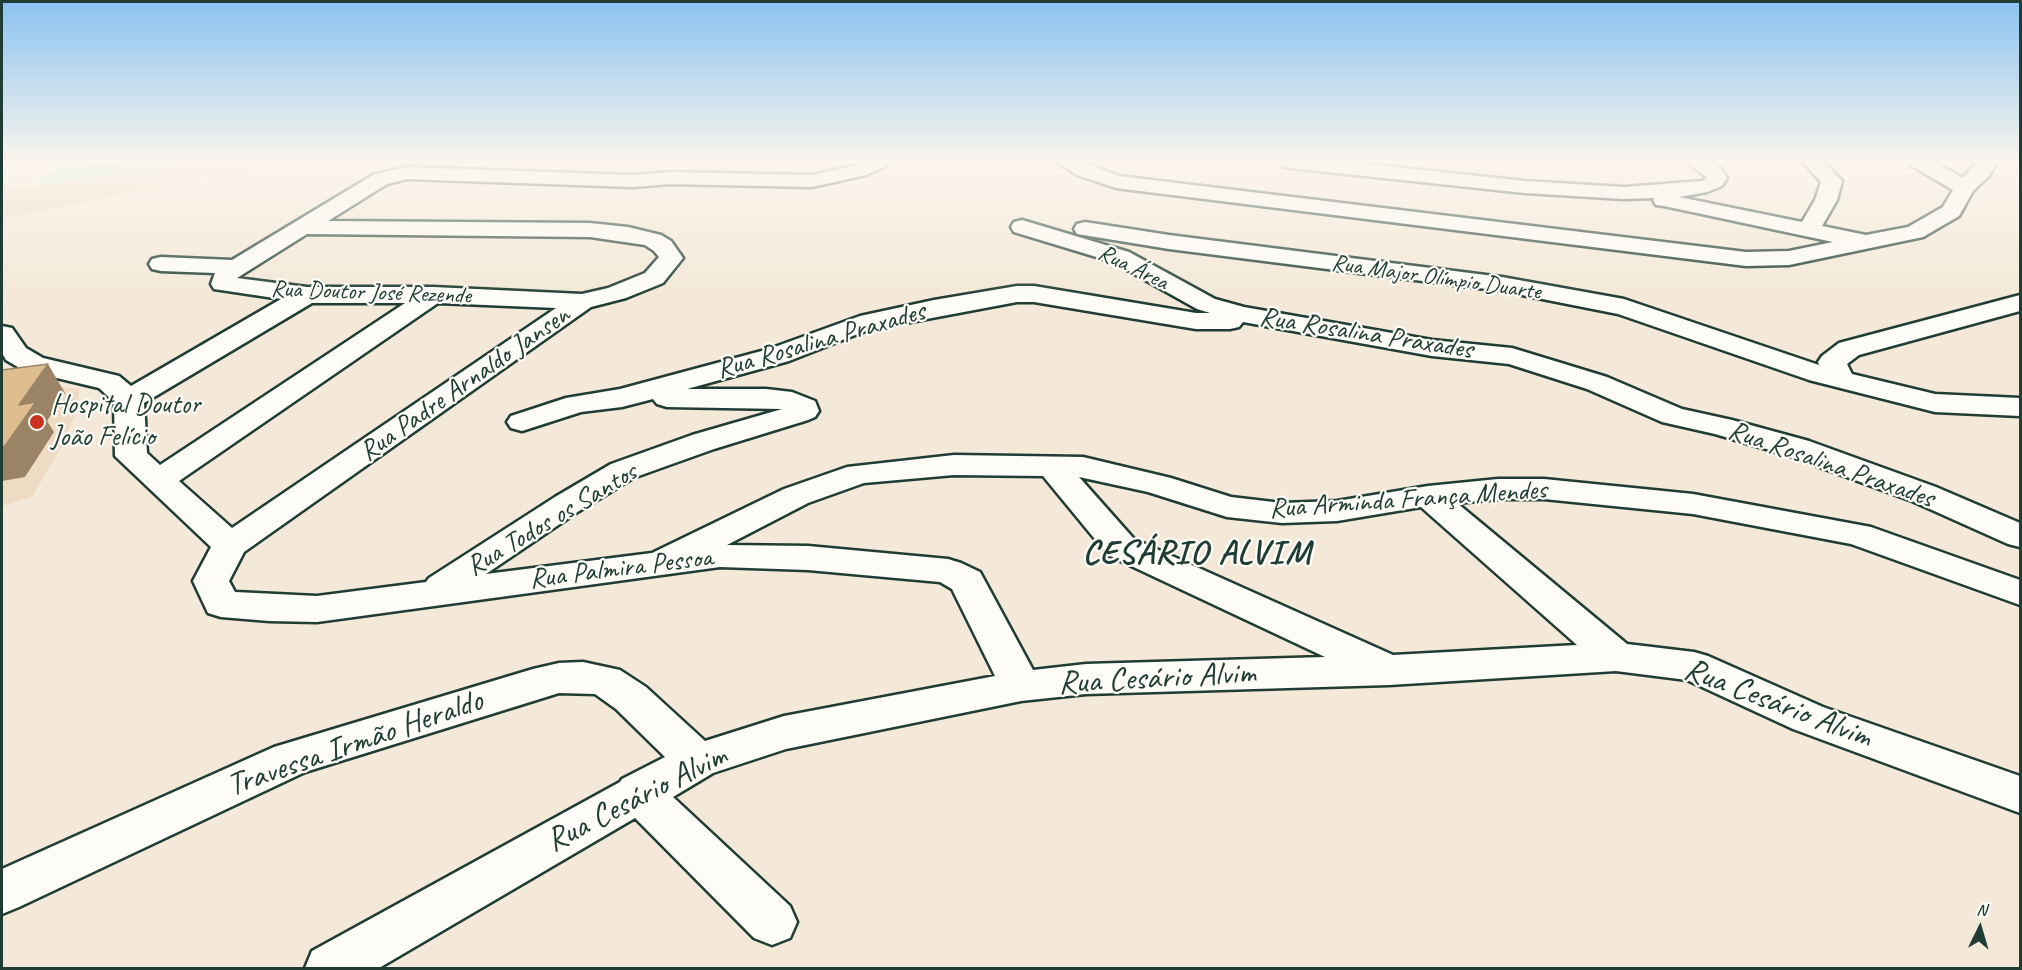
<!DOCTYPE html>
<html>
<head>
<meta charset="utf-8">
<style>
	body { margin:0 }
	#map { position:relative; width:2022px; height:970px; overflow:hidden; background:#f4e9d8; font-family:Caveat,sans-serif }
	canvas { display:block }
	.frame { position:absolute; inset:0; border:3px solid #1f3d34; pointer-events:none }
	.north { position:absolute; left:1950px; top:898px; width:60px; height:60px; -webkit-text-stroke:4px #fdfcf7; paint-order:stroke; rotate:5deg; font-size:16px; font-weight:700; line-height:24px; text-align:center; color:#1f3d34 }
	.north::after { content:''; display:block; margin:auto; width:21px; height:27px; background:#1f3d34; clip-path:polygon(50% 0,100% 100%,50% 72%,0 100%) }
</style>
</head>
<body>
<div id="map">
<canvas width="2022" height="970"></canvas>
<div class="frame"></div>
<div class="north">N</div>
</div>
<script>
const ctx = document.querySelector('canvas').getContext('2d');
ctx.lineJoin = 'round';
function paint(path, color) {
  ctx.fillStyle = color;
  ctx.fill(path, 'evenodd');
}
function poly(rows) {
  const path = new Path2D();
  for (const r of rows) {
    path.moveTo(r[0], r[1]);
    for (let i = 2; i < r.length; i += 2) path.lineTo(r[i], r[i + 1]);
  }
  return path;
}
function trace(path, color, width, dash) {
  ctx.strokeStyle = color;
  ctx.lineWidth = width;
  ctx.lineCap = dash ? 'butt' : 'round';
  ctx.setLineDash(dash || []);
  ctx.stroke(path);
}
function drawText(font, color, halo, rows, align = 'center') {
  ctx.font = font + ' Caveat,sans-serif';
  ctx.lineWidth = 4.5;
  ctx.setLineDash([]);
  ctx.textBaseline = 'middle';
  ctx.strokeStyle = halo;
  ctx.fillStyle = color;
  for (const [text, x, y, turn = 0] of rows) {
    ctx.save();
    ctx.translate(x, y);
    ctx.rotate((+turn || 0) * Math.PI / 180);
    ctx.textAlign = isNaN(turn) ? turn : align;
    if (halo) ctx.strokeText(text, 0, 0);
    ctx.fillText(text, 0, 0);
    ctx.restore();
  }
}
paint(poly([
	[204,162,244,162,247,170,2,218,2,189,41,185],
	[2,372,10,378,79,389,79,403,64,442,32,497,2,506]
]), '#eddcc3');
paint(poly([
	[144,162,204,162,39,184,43,178,63,166],
	[707,168,846,174,828,179,672,172]
]), '#aaebb4');
const minor = poly([
	[862,162,888,162,885,166,866,175,812,187,670,184,633,187,407,179,387,184,328,221,590,223,628,227,661,235,671,241,683,258,663,283,626,298,591,307,244,552,229,581,235,592,317,596,426,582,429,578,555,497,611,464,692,435,782,409,667,407,657,404,653,399,622,407,581,412,522,431,511,428,507,422,511,416,566,398,620,389,769,349,860,316,934,300,1017,286,1034,286,1196,313,1210,313,1197,309,1113,262,1014,232,1011,227,1014,222,1022,220,1129,252,1215,299,1244,307,1432,340,1512,348,1607,377,1682,409,1732,420,1809,441,1936,487,2020,523,2020,547,2008,544,1912,501,1787,455,1715,434,1662,422,1587,389,1509,364,1432,356,1243,322,1239,327,1230,329,1196,329,1034,302,1017,302,868,330,789,361,687,389,766,389,792,392,815,401,819,411,815,417,808,420,714,449,633,478,579,511,486,574,652,553,784,489,847,467,954,455,1083,457,1171,478,1231,497,1282,503,1337,501,1428,486,1498,479,1544,479,1693,494,1871,527,2020,580,2020,605,1851,544,1693,514,1544,499,1498,499,1457,503,1627,644,1694,652,1708,656,1823,707,2020,776,2020,813,1793,729,1687,680,1616,671,1389,685,1086,694,1021,701,786,749,713,773,673,797,790,906,797,922,790,938,772,945,754,938,635,818,379,968,305,968,312,951,620,782,622,779,665,757,616,709,595,694,559,693,305,772,19,907,2,914,2,869,274,747,533,669,559,663,583,662,620,670,646,687,705,741,784,716,995,676,952,589,940,582,808,570,720,567,317,622,269,621,221,617,208,613,193,581,211,547,115,456,114,402,99,388,23,370,6,360,2,353,2,326,12,328,26,348,43,358,119,376,131,386,281,299,214,289,211,284,215,273,161,271,152,269,149,264,152,259,161,257,232,260,373,175,380,173,407,167,633,175,670,172,812,175,853,166,862,162],
	[307,234,590,237,645,245,654,251,659,257,645,273,608,288,582,294,433,287,307,287,237,278,307,234],
	[312,303,405,303,160,465,147,453,144,403,312,303],
	[438,303,556,308,232,528,179,481,438,303],
	[954,475,1043,476,1108,555,1325,657,1086,664,1033,670,980,572,961,563,948,559,808,546,727,545,808,503,864,483,954,475],
	[1079,477,1148,492,1227,517,1282,523,1337,521,1421,507,1577,645,1393,655,1134,539,1079,477],
	[1058,162,1083,162,1119,176,1746,252,1789,251,1833,242,1664,206,1656,205,1653,200,1655,198,1624,199,1525,193,1290,168,1283,166,1280,162,1347,162,1525,181,1624,187,1702,181,1707,178,1705,176,1687,162,1711,162,1720,168,1727,178,1722,186,1707,192,1679,197,1802,222,1815,200,1821,182,1803,162,1824,162,1842,181,1837,200,1822,226,1866,235,1908,227,1943,207,1953,190,1912,166,1909,162,1934,162,1963,178,1977,162,1997,162,1989,176,1973,191,1959,216,1923,237,1789,265,1746,266,1116,188,1077,175,1058,162],
	[1085,222,1169,235,1502,277,1624,299,1819,365,1818,362,1822,356,1839,343,2020,295,2020,311,1859,355,1847,364,1852,374,1935,394,2020,398,2020,416,1935,412,1809,380,1618,314,1502,291,1169,249,1077,234,1074,229,1077,224,1085,222]
]);
trace(minor, '#1f3d34', 5);
paint(minor, '#fdfcf7');
paint(poly([
	[48,364,65,393,47,421,54,432,25,477,2,481,2,447,19,405]
]), '#9b8466');
const building = poly([
	[48,364,19,405,36,402,5,446,2,447,2,370,48,364]
]);
paint(building, '#debd91');
trace(building, '#9b8466', 1.5);
const sky = ctx.createLinearGradient(0, 0, 0, 298);
sky.addColorStop(0, '#8ac2f1');
sky.addColorStop(0.54, '#faf5ed');
sky.addColorStop(1, '#faf5ed00');
ctx.fillStyle = sky;
ctx.fillRect(0, 0, 2022, 298);
for (const [x, y, r, color] of [
	[37,422,8,"#c8321e"]
]) {
  const dot = new Path2D();
  dot.arc(x, y, r, 0, 2 * Math.PI);
  ctx.fillStyle = color;
  ctx.fill(dot);
  trace(dot, '#fdfcf7', 2);
}
drawText('24px', '#1f3d34', '#fdfcf7', [
	["Rua Área",1133,268,26],
	["Rua Major Olímpio Duarte",1436,278,8],
	["Rua Doutor José Rezende",371,293,2]
]);
drawText('28px', '#1f3d34', '#fdfcf7', [
	["Rua Rosalina Praxades",1366,334,9],
	["Rua Rosalina Praxades",821,341,-16],
	["Rua Padre Arnaldo Jansen",465,384,-35],
	["Rua Rosalina Praxades",1831,465,19],
	["Rua Arminda França Mendes",1408,500,-4],
	["Rua Todos os Santos",552,520,-31],
	["Rua Palmira Pessoa",621,569,-7]
]);
drawText('28px', '#1f3d34', '#fdfcf7', [
	["Hospital Doutor",51,406],
	["João Felício",51,438]
], 'left');
drawText('33px', '#1f3d34', '#fdfcf7', [
	["Rua Cesário Alvim",1157,679,-3],
	["Rua Cesário Alvim",1778,704,21],
	["Travessa Irmão Heraldo",355,744,-19],
	["Rua Cesário Alvim",637,799,-27]
]);
ctx.letterSpacing = '1.5px';
drawText('bold 34px', '#1f3d34', '#fdfcf7', [
	["CESÁRIO ALVIM",1197,554]
]);
ctx.letterSpacing = '0px';
</script>
</body>
</html>
